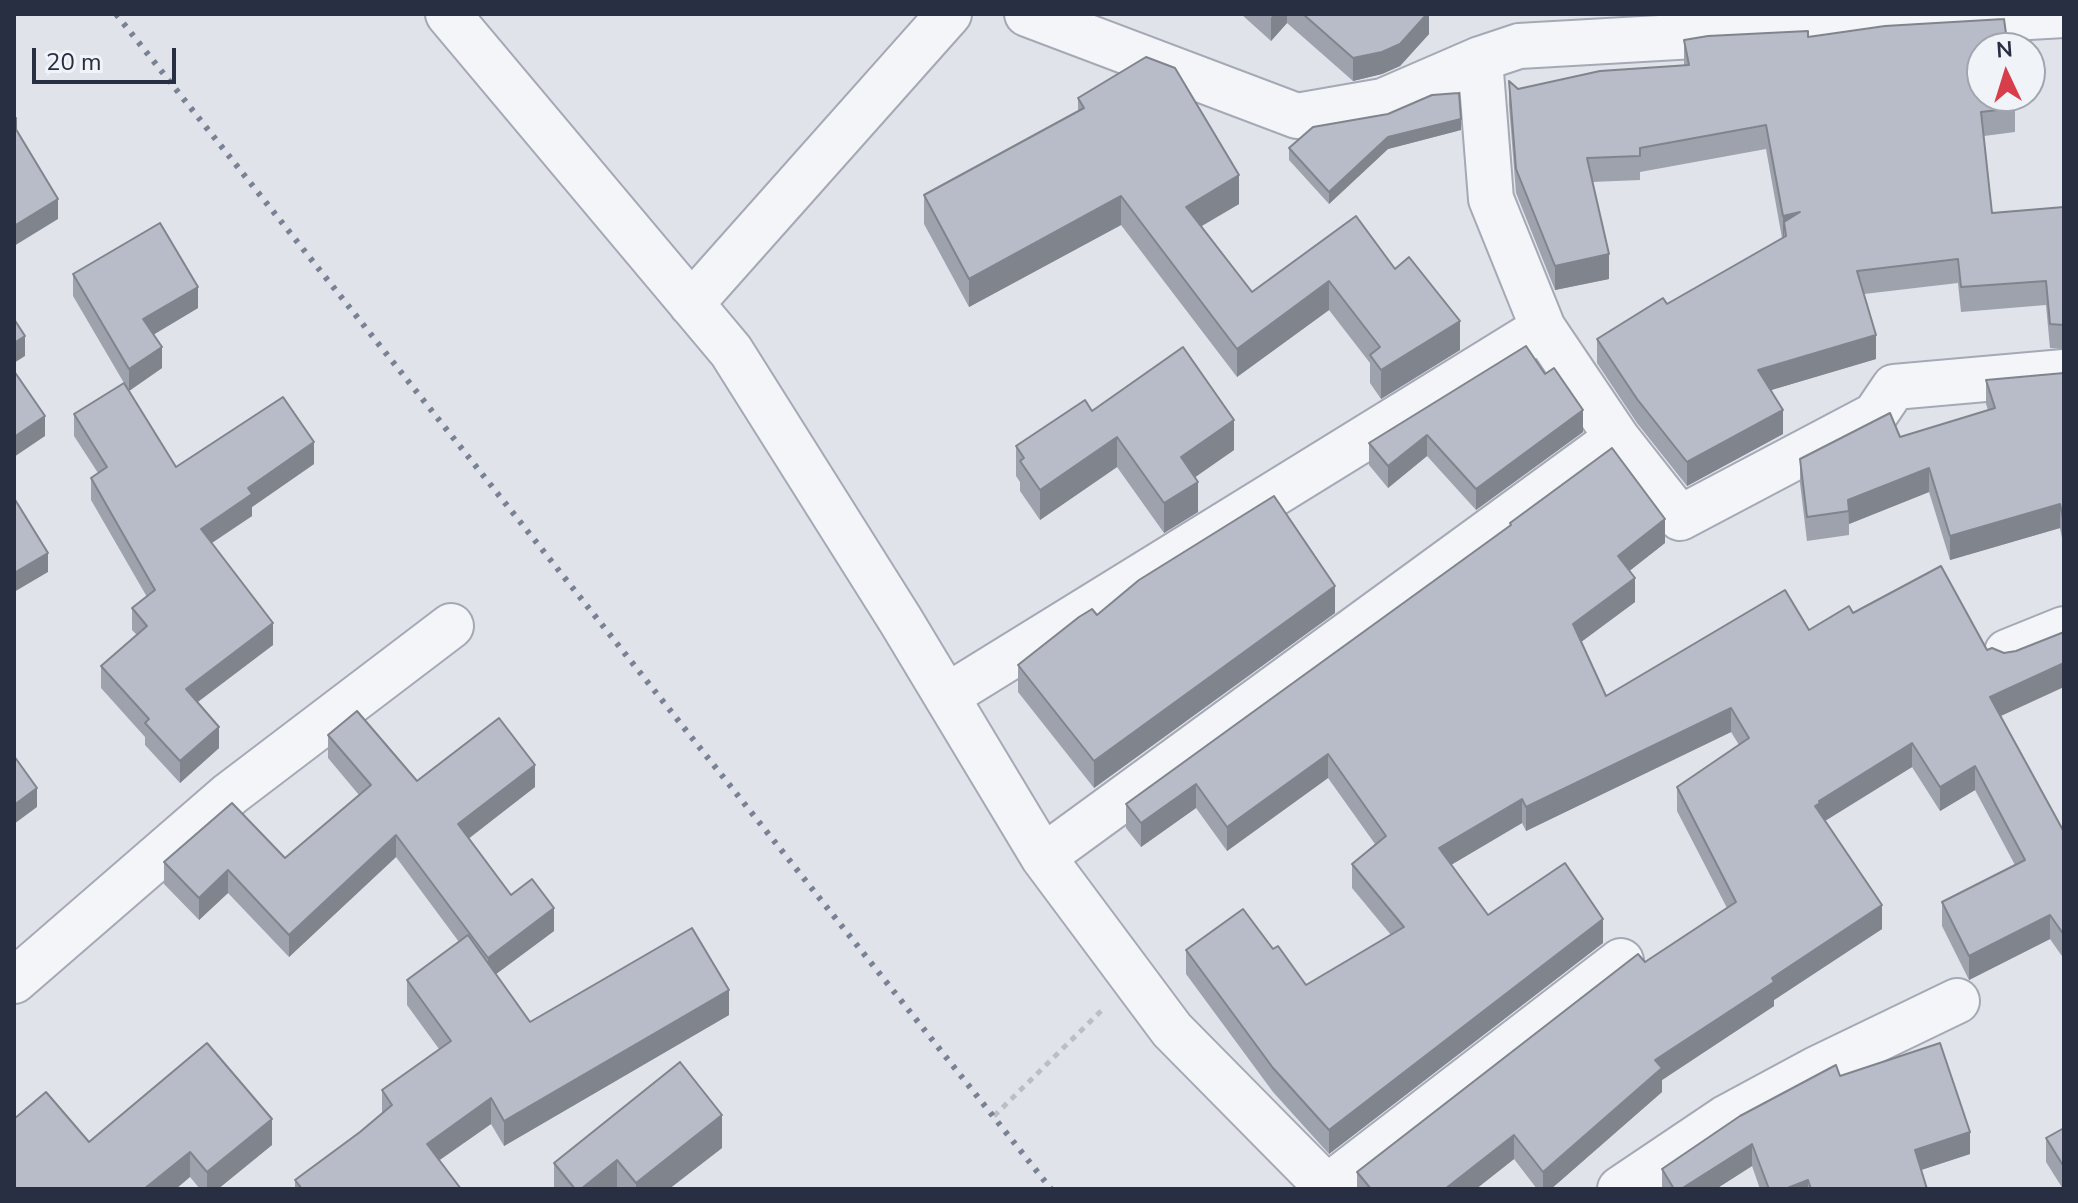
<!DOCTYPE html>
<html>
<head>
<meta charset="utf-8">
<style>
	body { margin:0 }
	#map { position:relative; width:2078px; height:1203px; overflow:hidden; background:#e0e3ea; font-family:"Nunito Sans",sans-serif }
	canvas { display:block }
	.frame { position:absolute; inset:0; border:16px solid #282f43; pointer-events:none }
	.north { position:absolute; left:1966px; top:32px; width:80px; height:80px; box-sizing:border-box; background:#f0f3f7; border:2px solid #a0a5af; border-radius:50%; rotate:356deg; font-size:22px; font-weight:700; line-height:32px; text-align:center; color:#282f43 }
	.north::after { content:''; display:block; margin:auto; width:28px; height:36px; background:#d73e49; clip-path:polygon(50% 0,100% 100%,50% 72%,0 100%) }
	.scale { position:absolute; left:32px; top:48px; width:144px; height:36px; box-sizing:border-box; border:4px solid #282f43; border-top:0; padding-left:10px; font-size:24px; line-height:28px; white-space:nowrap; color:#282f43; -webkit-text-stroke:6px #f0f3f7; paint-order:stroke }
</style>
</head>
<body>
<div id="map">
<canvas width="2078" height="1203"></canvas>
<div class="frame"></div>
<div class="north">N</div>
<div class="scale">20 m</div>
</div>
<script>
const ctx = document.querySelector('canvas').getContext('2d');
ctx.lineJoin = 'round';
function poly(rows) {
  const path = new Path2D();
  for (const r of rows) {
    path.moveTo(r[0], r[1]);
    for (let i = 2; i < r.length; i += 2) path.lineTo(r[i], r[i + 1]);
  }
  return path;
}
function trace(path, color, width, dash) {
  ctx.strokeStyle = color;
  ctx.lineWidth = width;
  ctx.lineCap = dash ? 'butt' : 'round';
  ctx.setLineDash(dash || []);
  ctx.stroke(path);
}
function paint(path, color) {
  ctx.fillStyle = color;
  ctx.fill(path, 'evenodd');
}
const minor = poly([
	[448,14,731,351,901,621,1043,857,1172,1030,1329,1189],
	[1027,14,1297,116,1383,101,1480,59,1519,46,2064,15],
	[1480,59,1491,199,1543,328,1617,438,1680,518,1875,415,1894,387,2064,372],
	[691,304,949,14],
	[2007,652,2064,629],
	[947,696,1543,328],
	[1043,857,1617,438],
	[14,981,230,794,451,626],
	[1327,1187,1621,961],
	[1620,1189,1727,1117,1816,1069,1957,1001]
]);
trace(minor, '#a5a9b5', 48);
trace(poly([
	[994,1116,1102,1010]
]), '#babec5', 5, [6, 6]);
trace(minor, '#f3f5f8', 44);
trace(poly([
	[116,14,1051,1189]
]), '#798195', 6, [4, 8]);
paint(poly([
	[1241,14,1429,14,1429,34,1400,66,1382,74,1353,81,1287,23,1271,41],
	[1808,37,2015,108,2015,132,1984,136,1992,213,2064,207,2064,349,2050,348,2046,305,1961,312,1958,283,1864,294,1876,359,1771,390,1783,434,1687,486,1637,423,1597,363,1597,339,1667,304,1782,238,1766,149,1640,172,1640,180,1592,182,1609,279,1555,290,1516,193,1509,105,1509,81,1518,89,1684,65,1684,40],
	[1078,98,1239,204,1202,226,1252,292,1395,269,1460,350,1381,399,1370,383,1370,363,1329,310,1237,377,1121,225,969,307,924,224,924,195,1078,112],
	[1461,130,1388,149,1329,204,1289,160,1289,148],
	[73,274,198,308,154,334,162,368,129,391,176,467,314,464,252,507,252,516,212,543,273,645,197,702,219,748,180,783,145,745,145,737,101,688,101,666,137,635,132,630,132,608,147,597,91,500,91,478,98,473,74,436,74,414,124,383,73,296],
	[2064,373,2064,548,2060,528,1950,560,1929,492,1849,524,1849,535,1807,541,1800,483,1800,459,1900,437,1988,410,1986,404,1986,380],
	[1545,374,1583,432,1476,510,1427,456,1388,488,1369,465,1369,443],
	[1092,411,1234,450,1195,477,1198,512,1164,533,1117,467,1040,520,1020,491,1020,482,1016,476,1016,446],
	[1510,523,1665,543,1629,571,1635,602,1581,642,1606,696,1809,630,1853,613,2000,716,2064,832,2064,959,2050,939,1969,980,1942,926,1942,902,2015,865,1975,790,1940,811,1912,767,1825,821,1882,929,1774,1000,1774,1006,1662,1080,1662,1092,1551,1189,1537,1189,1514,1159,1476,1189,1357,1189,1357,1172,1645,962,1727,908,1677,811,1677,787,1739,745,1731,732,1526,831,1522,823,1451,865,1488,915,1603,943,1329,1154,1273,1092,1186,974,1186,950,1273,949,1306,985,1391,935,1352,888,1352,864,1375,844,1328,778,1227,851,1196,808,1141,847,1126,828,1126,804,1510,526],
	[1335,613,1094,788,1018,692,1018,665,1097,615],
	[328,735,417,781,535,787,468,838,511,895,554,931,496,974,530,1022,729,1015,504,1146,491,1124,439,1160,461,1189,295,1189,295,1180,360,1132,382,1114,382,1090,439,1049,407,1005,407,980,459,942,396,857,289,957,228,893,199,920,164,884,164,862,285,858,359,795,328,758],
	[1840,1076,1970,1154,1921,1170,1927,1189,1760,1189,1752,1166,1716,1189,1662,1189,1662,1169],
	[2064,1128,2064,1189,2063,1189,2046,1162,2046,1138],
	[89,1142,272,1145,218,1189,200,1189,190,1177],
	[722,1148,669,1189,554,1189,554,1163]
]), '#9da2ac');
paint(poly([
	[1274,14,1287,14,1287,23,1271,41,1271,18],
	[1427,14,1429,14,1429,34,1400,66,1382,74,1353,81,1353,58],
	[17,117,17,136,14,138,14,118],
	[1461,119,1461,130,1388,149,1329,204,1329,192,1388,137],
	[1239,175,1239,204,1186,235,1186,207],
	[1121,196,1121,225,969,307,969,279],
	[58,199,58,219,14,246,14,226],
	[1800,212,1784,222,1784,240,1783,240,1783,216],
	[1609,254,1609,279,1555,290,1555,266],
	[1329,281,1329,310,1237,377,1237,349],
	[198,287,198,308,143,341,143,319],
	[1460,321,1460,350,1381,399,1381,370],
	[1876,335,1876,359,1758,394,1758,370],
	[25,336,25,356,14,363,14,343],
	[162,347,162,368,129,391,129,369],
	[1583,410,1583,432,1476,510,1476,489],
	[1783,410,1783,434,1687,486,1687,462],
	[45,416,45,436,14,457,14,437],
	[1234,420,1234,450,1181,487,1181,457],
	[1427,435,1427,456,1388,488,1388,466],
	[1117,437,1117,467,1040,520,1040,490],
	[314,442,314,464,252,507,252,516,201,550,201,529,248,488],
	[1929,468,1929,492,1849,524,1848,500],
	[1198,482,1198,512,1164,533,1164,503],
	[2060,504,2060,528,1950,560,1950,536],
	[1665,519,1665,543,1618,580,1618,556],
	[48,553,48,572,14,592,14,573],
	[1635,578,1635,602,1573,648,1573,624],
	[1335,586,1335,613,1094,788,1094,761],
	[273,623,273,645,186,711,186,689],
	[2064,663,2064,687,1990,721,1990,697],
	[1731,708,1731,732,1526,831,1526,807],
	[219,727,219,748,180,783,180,761],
	[1912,743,1912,767,1820,824,1815,806,1819,801],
	[1328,754,1328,778,1227,851,1227,827],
	[535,765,535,787,458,847,458,824],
	[1975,766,1975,790,1940,811,1940,787],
	[1196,784,1196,808,1141,847,1141,823],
	[37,788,37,807,14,824,14,805],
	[1522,799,1522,823,1439,872,1439,848],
	[396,835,396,857,289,957,289,935],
	[228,870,228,893,199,920,199,898],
	[1882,905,1882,929,1774,1000,1774,1006,1662,1080,1662,1092,1551,1189,1543,1189,1543,1172,1655,1060,1772,978],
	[554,908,554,931,488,980,488,958],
	[2050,915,2050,939,1969,980,1969,956],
	[1603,919,1603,943,1329,1154,1329,1130],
	[729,990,729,1015,504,1146,504,1121],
	[491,1098,491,1124,427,1169,427,1144],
	[722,1115,722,1148,669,1189,636,1189,636,1183],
	[272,1119,272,1145,218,1189,207,1189,207,1172],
	[1970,1132,1970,1154,1915,1172,1915,1150],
	[1514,1135,1514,1159,1476,1189,1445,1189],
	[1752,1144,1752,1166,1716,1189,1681,1189],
	[190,1152,190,1177,176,1189,144,1189],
	[617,1160,617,1189,581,1189],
	[1808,1180,1808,1189,1785,1189]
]), '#80848c');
const building = poly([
	[1303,14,1427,14,1400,44,1382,52,1353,58,1303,14],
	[2004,19,2008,48,1982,48,1982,96,2014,96,2015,108,1981,112,1992,213,2064,207,2064,325,2050,324,2046,281,1961,287,1958,259,1857,271,1876,335,1758,370,1783,410,1687,462,1637,399,1597,339,1663,298,1667,304,1786,236,1784,222,1800,212,1783,216,1766,125,1640,148,1640,156,1587,158,1609,254,1555,266,1516,169,1509,81,1518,89,1600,71,1689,65,1684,40,1708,36,1808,31,1808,37,1885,26,2004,19],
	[1146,57,1175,68,1239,175,1186,207,1252,292,1356,216,1395,269,1409,257,1460,321,1381,370,1370,355,1380,347,1329,281,1237,349,1121,196,969,279,924,195,1084,108,1078,98,1146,57],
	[1459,93,1461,119,1388,137,1329,192,1289,148,1313,127,1388,114,1432,95,1459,93],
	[14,126,58,199,14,226,14,126],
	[160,223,198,287,143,319,162,347,129,369,73,274,160,223],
	[14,319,25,336,14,343,14,319],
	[1526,346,1545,374,1554,368,1583,410,1476,489,1427,435,1388,466,1369,443,1526,346],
	[1183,347,1234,420,1181,457,1198,482,1164,503,1117,437,1040,490,1020,461,1024,458,1016,446,1085,400,1092,411,1183,347],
	[14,371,45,416,14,437,14,371],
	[2064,373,2064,524,2060,504,1950,536,1929,468,1848,500,1849,511,1807,517,1800,459,1890,413,1900,437,1995,408,1986,380,2064,373],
	[124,383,176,467,283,397,314,442,248,488,252,494,201,529,273,623,186,689,219,727,180,761,145,723,149,719,101,666,147,626,132,608,155,590,91,478,107,467,74,414,124,383],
	[1612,448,1665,519,1618,556,1635,578,1573,624,1606,696,1785,590,1809,630,1849,606,1853,613,1941,566,1987,650,1992,648,2004,653,2016,651,2064,632,2064,663,1990,697,2064,832,2064,935,2050,915,1969,956,1942,902,2025,860,1975,766,1940,787,1912,743,1819,801,1820,803,1815,806,1882,905,1772,978,1774,982,1655,1060,1662,1068,1543,1172,1514,1135,1445,1189,1371,1189,1357,1172,1638,954,1645,962,1736,902,1677,787,1749,738,1731,708,1526,807,1522,799,1439,848,1488,915,1565,863,1603,919,1329,1130,1273,1068,1186,950,1243,909,1273,949,1278,946,1306,985,1404,927,1352,864,1386,836,1328,754,1227,827,1196,784,1141,823,1126,804,1511,525,1510,523,1612,448],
	[1274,496,1335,586,1094,761,1018,665,1079,617,1092,609,1097,615,1139,580,1274,496],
	[14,498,48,553,14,573,14,498],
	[357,711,417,781,499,718,535,765,458,824,511,895,532,879,554,908,488,958,396,835,289,935,228,870,199,898,164,862,232,803,285,858,371,785,328,735,357,711],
	[14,756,37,788,14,805,14,756],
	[692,928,729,990,504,1121,491,1098,427,1144,461,1189,302,1189,295,1180,360,1132,392,1105,382,1090,451,1041,407,980,468,935,530,1022,692,928],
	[207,1043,272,1119,207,1172,190,1152,144,1189,14,1189,14,1119,46,1092,89,1142,207,1043],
	[1940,1043,1970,1132,1915,1150,1927,1189,1811,1189,1808,1180,1785,1189,1769,1189,1752,1144,1681,1189,1674,1189,1662,1169,1740,1116,1834,1066,1836,1065,1840,1076,1940,1043],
	[680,1062,722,1115,636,1183,617,1160,581,1189,575,1189,554,1163,680,1062],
	[2064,1128,2064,1167,2046,1138,2064,1128]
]);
paint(building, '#b7bcc8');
trace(building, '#80848c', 2);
</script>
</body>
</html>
